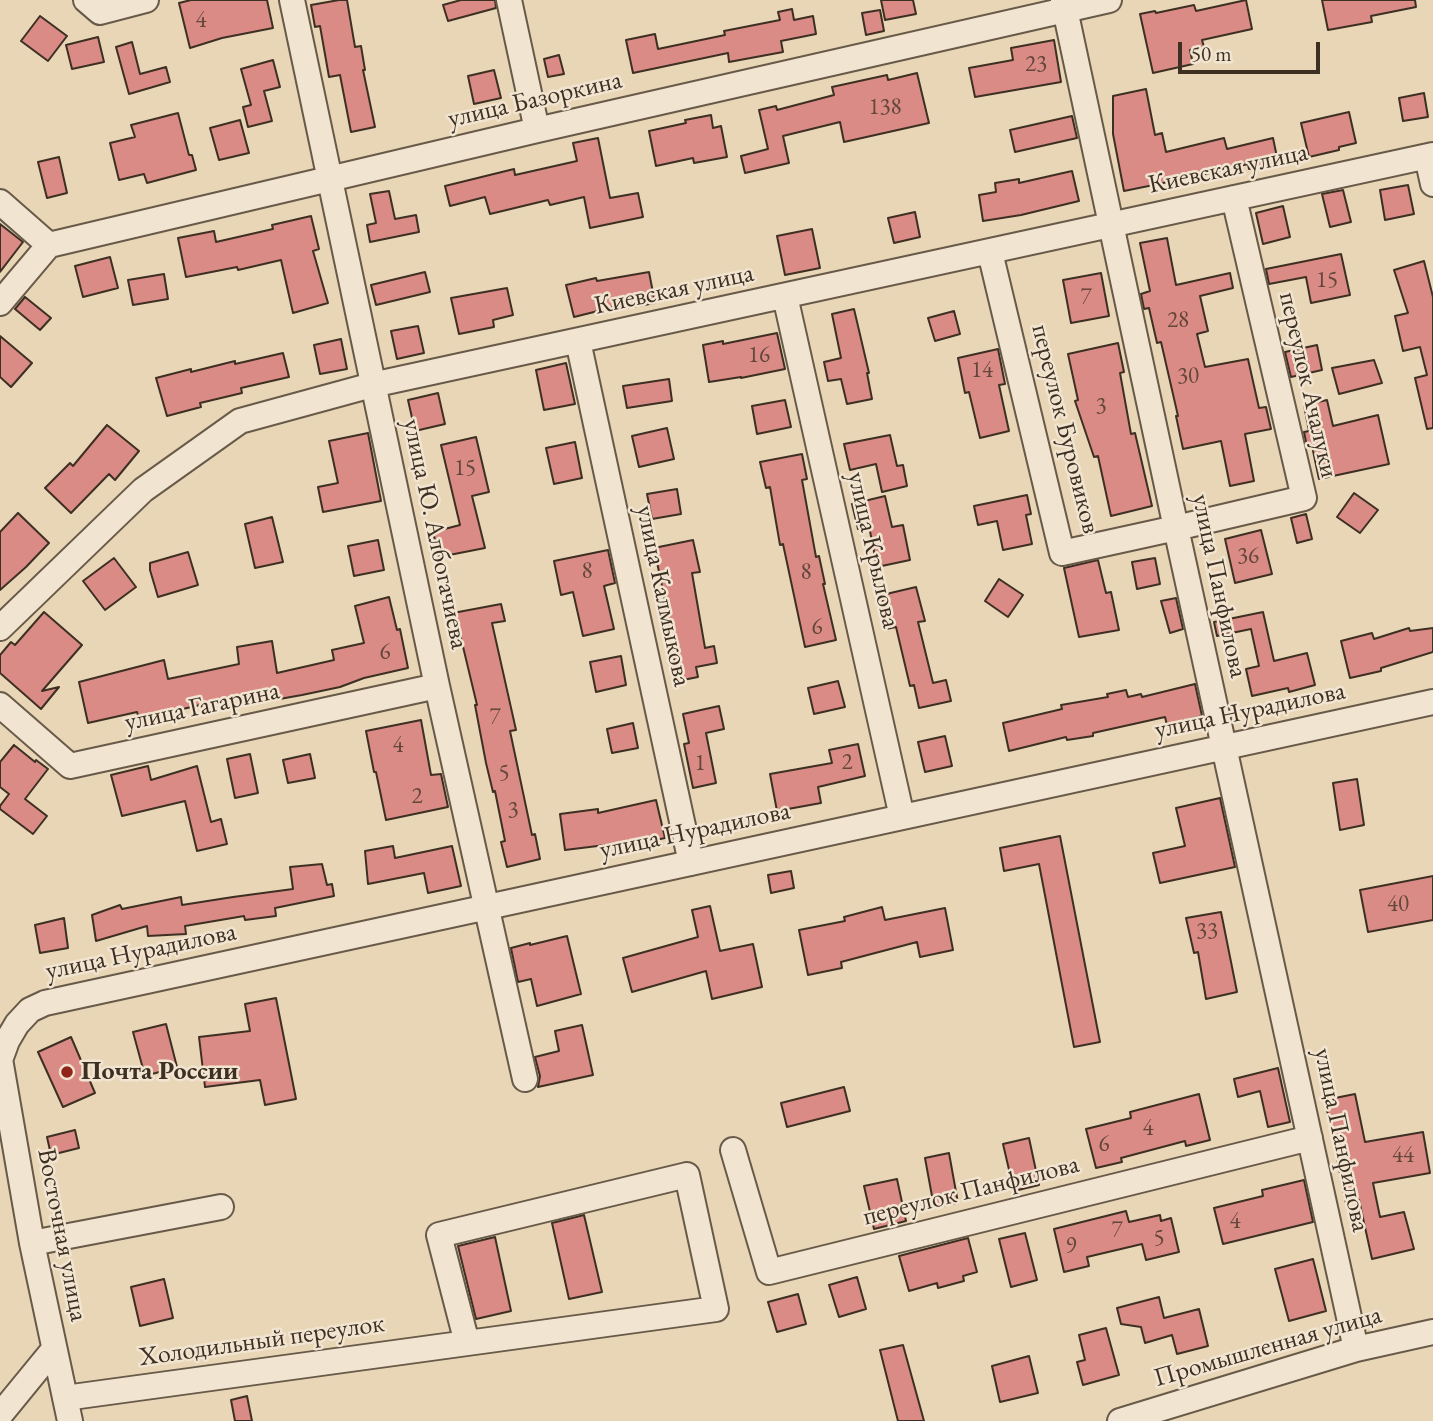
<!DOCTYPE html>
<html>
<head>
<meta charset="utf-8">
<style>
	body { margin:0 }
	#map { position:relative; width:1433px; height:1421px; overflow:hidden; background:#e9d6b7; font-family:"EB Garamond",serif }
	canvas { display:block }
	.scale { position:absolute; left:1178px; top:42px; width:142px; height:32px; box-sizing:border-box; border:4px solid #3d3023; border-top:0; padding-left:9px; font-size:21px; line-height:24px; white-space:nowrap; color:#3d3023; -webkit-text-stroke:5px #f1e4d0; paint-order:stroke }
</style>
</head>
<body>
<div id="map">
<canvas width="1433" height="1421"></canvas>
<div class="scale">50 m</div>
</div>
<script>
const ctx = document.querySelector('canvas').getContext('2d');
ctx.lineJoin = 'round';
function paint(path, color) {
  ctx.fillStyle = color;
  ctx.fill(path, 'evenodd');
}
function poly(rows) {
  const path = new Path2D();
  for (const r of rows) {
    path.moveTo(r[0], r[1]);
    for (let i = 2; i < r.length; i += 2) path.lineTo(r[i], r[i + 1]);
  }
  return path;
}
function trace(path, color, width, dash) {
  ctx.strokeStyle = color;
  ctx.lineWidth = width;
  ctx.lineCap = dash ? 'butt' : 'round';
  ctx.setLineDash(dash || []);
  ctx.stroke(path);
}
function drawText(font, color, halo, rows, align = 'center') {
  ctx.font = font + ' "EB Garamond",serif';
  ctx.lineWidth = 5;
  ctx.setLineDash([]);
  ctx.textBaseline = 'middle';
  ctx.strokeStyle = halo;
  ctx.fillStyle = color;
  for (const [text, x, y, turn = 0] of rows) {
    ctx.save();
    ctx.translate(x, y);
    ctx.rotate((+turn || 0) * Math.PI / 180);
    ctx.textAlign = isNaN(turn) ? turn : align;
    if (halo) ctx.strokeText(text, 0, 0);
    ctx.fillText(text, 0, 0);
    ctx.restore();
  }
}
const building = poly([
	[191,0,267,0,273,28,222,38,190,48,179,3,191,0],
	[339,0,347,0,355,47,361,46,365,70,363,70,375,127,351,132,340,75,329,77,320,26,315,27,311,5,339,0],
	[461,0,495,0,496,8,448,21,443,5,461,0],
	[881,0,913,0,916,14,885,20,881,0],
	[1246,0,1252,29,1202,40,1204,47,1190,50,1193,64,1153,73,1140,14,1155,11,1156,13,1194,5,1196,11,1246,0],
	[1322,0,1415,0,1416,7,1371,16,1372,22,1328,30,1322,0],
	[792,9,794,20,813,16,816,34,781,41,783,52,729,62,728,53,633,73,626,40,655,34,658,49,725,35,724,31,780,20,778,12,792,9],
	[880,10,884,31,866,35,862,13,880,10],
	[40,16,67,36,48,61,21,41,40,16],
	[98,37,104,62,72,69,66,45,98,37],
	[1054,40,1061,82,975,97,969,68,1013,60,1011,48,1054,40],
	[132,42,140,74,166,67,170,82,129,94,116,47,132,42],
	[559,55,564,74,548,77,544,59,559,55],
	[273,60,280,87,264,91,272,121,248,127,243,107,251,105,241,69,273,60],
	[494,70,501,98,474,104,468,76,494,70],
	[917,73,929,123,844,142,840,122,783,136,789,163,745,173,741,156,768,149,759,110,776,106,777,110,834,95,832,87,887,75,888,80,917,73],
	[1146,89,1155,135,1162,133,1166,152,1224,138,1227,149,1273,138,1278,162,1249,169,1248,164,1193,177,1124,191,1113,134,1113,96,1146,89],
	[1424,93,1428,117,1403,121,1399,98,1424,93],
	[1349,112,1356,143,1339,147,1339,150,1309,157,1301,123,1349,112],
	[178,113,189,155,192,155,196,170,147,183,144,174,119,180,110,143,135,137,131,125,178,113],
	[711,115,713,128,721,126,727,157,694,163,693,158,656,166,649,131,686,123,685,120,711,115],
	[1072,116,1077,138,1015,152,1010,130,1072,116],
	[240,120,249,153,219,160,210,128,240,120],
	[598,138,610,198,638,193,643,217,590,228,584,197,550,205,548,200,490,214,485,197,450,206,445,186,514,169,515,175,577,161,573,143,598,138],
	[59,157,67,193,47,198,38,162,59,157],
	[1072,171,1079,201,1021,215,983,221,979,195,996,192,995,183,1019,179,1019,183,1072,171],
	[1408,185,1414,214,1385,220,1380,190,1408,185],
	[1343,190,1351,222,1330,227,1322,194,1343,190],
	[389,191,395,219,416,215,419,232,370,242,367,225,376,223,370,194,389,191],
	[1283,206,1290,237,1263,244,1256,213,1283,206],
	[915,212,920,237,894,243,888,218,915,212],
	[311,216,319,249,313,251,328,303,293,313,281,260,238,270,237,267,186,277,178,238,214,231,216,242,273,229,272,225,311,216],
	[0,224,23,242,0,272,0,224],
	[812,229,820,268,785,275,777,236,812,229],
	[1167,238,1176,285,1230,273,1233,288,1200,296,1208,331,1197,334,1205,367,1248,359,1259,408,1266,407,1271,429,1245,434,1254,481,1230,486,1221,441,1183,449,1176,416,1178,416,1161,342,1157,343,1149,308,1144,309,1141,294,1150,291,1140,243,1167,238],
	[1341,254,1350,295,1311,303,1306,277,1269,284,1266,269,1341,254],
	[110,257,118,288,83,297,75,266,110,257],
	[1424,261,1433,297,1433,428,1427,429,1415,378,1427,375,1420,347,1403,351,1395,316,1408,313,1394,270,1424,261],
	[425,272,430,292,376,305,371,285,425,272],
	[649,272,655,303,622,309,622,305,574,317,566,285,596,278,597,281,649,272],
	[1101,273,1109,316,1071,323,1063,280,1101,273],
	[164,274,168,299,133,305,128,280,164,274],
	[507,288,513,315,493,320,494,327,459,334,451,298,507,288],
	[25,297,51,318,40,330,15,309,25,297],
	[854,309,869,373,867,373,872,399,847,404,841,379,828,381,824,362,841,358,832,314,854,309],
	[954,311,960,334,935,341,928,318,954,311],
	[418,326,424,353,397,359,391,331,418,326],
	[777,333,785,369,741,378,741,377,709,382,703,345,723,341,723,344,777,333],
	[0,336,32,363,11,387,0,377,0,336],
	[341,339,347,369,320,374,314,345,341,339],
	[1118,343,1124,372,1120,373,1131,434,1135,433,1152,506,1111,516,1098,456,1094,457,1075,401,1078,400,1068,354,1118,343],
	[1317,345,1322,370,1291,377,1285,352,1317,345],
	[998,349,1005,384,999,385,1009,431,980,438,969,392,965,393,958,358,998,349],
	[283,353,289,377,241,388,242,393,200,403,201,407,167,416,156,378,191,369,191,372,235,361,235,364,283,353],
	[1374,360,1382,383,1339,394,1332,368,1374,360],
	[566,363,575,404,544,410,536,370,566,363],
	[669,379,672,401,627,408,623,386,669,379],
	[438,393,445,424,415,431,408,400,438,393],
	[785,400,791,427,757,434,752,406,785,400],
	[1327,400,1333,426,1378,415,1389,464,1319,479,1312,446,1307,447,1304,432,1309,431,1304,405,1327,400],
	[107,425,139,451,115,480,109,474,71,513,45,488,70,463,73,466,107,425],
	[667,428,674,459,639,467,632,436,667,428],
	[368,433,381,501,323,512,318,487,338,483,329,441,368,433],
	[890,435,897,466,903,465,907,486,882,492,876,464,850,470,844,444,890,435],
	[476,437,489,492,472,496,485,548,439,557,433,532,460,525,441,445,476,437],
	[575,442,582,478,554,484,546,448,575,442],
	[802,454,807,479,802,480,816,557,819,556,825,584,823,584,836,640,805,647,783,544,780,545,770,487,766,488,760,462,802,454],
	[677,489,681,514,652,519,647,494,677,489],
	[1354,493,1378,510,1360,533,1337,517,1354,493],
	[1027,495,1031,514,1026,515,1032,544,1003,550,997,521,978,525,974,506,1027,495],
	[885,496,892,527,903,525,910,560,877,567,869,526,858,529,852,504,885,496],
	[18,513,49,543,26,567,0,590,0,532,18,513],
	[1306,514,1312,539,1297,543,1291,518,1306,514],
	[272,517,283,562,255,568,245,524,272,517],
	[1261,530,1272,574,1235,583,1225,539,1261,530],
	[378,540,384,570,354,576,348,546,378,540],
	[693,540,700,572,692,573,705,648,714,646,717,663,696,667,698,677,678,681,665,605,666,605,654,548,693,540],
	[608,550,615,583,604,586,614,629,583,636,573,592,561,595,554,561,608,550],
	[188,552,198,585,158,597,150,570,150,563,188,552],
	[114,558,136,587,105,610,83,581,114,558],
	[1155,558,1160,584,1137,589,1132,562,1155,558],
	[1098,560,1106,593,1111,592,1119,630,1079,637,1064,568,1098,560],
	[999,579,1023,595,1008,617,985,601,999,579],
	[916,587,925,621,918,622,933,683,946,680,951,701,919,708,914,685,910,686,896,627,886,629,882,595,916,587],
	[389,597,397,630,400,629,408,668,364,678,340,687,302,695,246,705,244,695,139,719,137,712,88,723,79,682,164,660,168,679,239,664,237,647,272,641,277,673,334,660,332,650,364,643,355,606,389,597],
	[1176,598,1183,629,1170,633,1161,601,1176,598],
	[501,604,505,621,492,623,516,730,510,731,532,835,535,834,540,859,507,867,501,842,505,841,495,791,493,792,486,763,475,705,477,705,459,630,457,631,453,613,501,604],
	[44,612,82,645,42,691,59,687,41,709,0,673,0,655,11,642,15,645,44,612],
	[1263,612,1274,661,1307,653,1315,685,1289,692,1288,688,1252,696,1246,669,1259,666,1251,629,1217,636,1214,622,1263,612],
	[1409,628,1410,631,1433,628,1433,652,1381,668,1381,671,1350,678,1341,641,1372,633,1374,639,1409,628],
	[621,656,626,685,596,692,590,662,621,656],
	[838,681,845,707,814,714,808,688,838,681],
	[1195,684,1202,716,1167,725,1165,717,1093,733,1093,736,1067,740,1066,737,1009,751,1003,723,1062,709,1061,705,1108,697,1107,694,1126,690,1128,697,1141,694,1142,697,1195,684],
	[719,706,724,729,706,733,716,783,693,788,684,744,689,743,683,714,719,706],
	[421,720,431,775,441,774,448,807,386,820,376,772,374,772,366,731,421,720],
	[633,723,638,748,612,753,607,729,633,723],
	[945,736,952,766,925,772,918,742,945,736],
	[858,744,865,776,818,787,821,803,777,811,770,774,832,763,829,750,858,744],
	[14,745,35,762,36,760,48,769,25,799,47,816,33,834,0,809,0,806,9,794,0,787,0,762,14,745],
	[250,754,258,793,235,798,227,759,250,754],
	[310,754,315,778,288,783,283,760,310,754],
	[148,766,151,780,197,766,211,822,221,819,227,844,197,851,185,801,122,816,111,775,148,766],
	[1357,779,1364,825,1340,830,1333,783,1357,779],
	[1220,798,1235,867,1160,883,1153,853,1185,846,1176,808,1220,798],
	[656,800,665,838,623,847,622,843,565,850,560,814,598,809,598,813,656,800],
	[1060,836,1100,1042,1074,1047,1039,864,1004,871,1000,848,1060,836],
	[393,846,395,858,452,846,461,886,428,893,424,873,368,884,365,851,393,846],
	[322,864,327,885,332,884,334,896,275,908,276,916,245,920,244,916,185,926,186,934,148,936,147,926,96,941,92,915,120,905,122,909,181,897,182,905,233,897,293,889,290,867,322,864],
	[791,871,794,888,771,893,768,875,791,871],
	[1433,876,1433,920,1368,932,1360,890,1433,876],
	[710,906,720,951,753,944,762,987,712,999,706,971,632,992,623,958,698,937,692,910,710,906],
	[882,907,885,920,945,908,953,950,920,957,917,942,841,962,842,968,808,975,799,930,845,921,844,917,882,907],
	[1221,912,1237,992,1206,999,1198,952,1194,953,1186,918,1221,912],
	[64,918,68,948,40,953,35,925,64,918],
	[567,936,581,994,537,1006,531,979,518,982,511,948,530,943,530,945,567,936],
	[276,998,296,1099,265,1105,260,1080,205,1087,199,1037,250,1031,245,1004,276,998],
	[166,1024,177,1067,145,1076,133,1032,166,1024],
	[582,1025,593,1075,538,1087,540,1076,535,1057,559,1051,555,1031,582,1025],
	[71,1037,95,1093,63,1107,38,1052,71,1037],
	[1278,1068,1290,1122,1268,1127,1260,1091,1238,1097,1234,1079,1278,1068],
	[844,1087,850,1111,787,1127,781,1103,844,1087],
	[1199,1094,1210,1140,1186,1146,1185,1141,1121,1158,1122,1162,1096,1168,1086,1129,1131,1118,1130,1112,1199,1094],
	[1355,1094,1365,1142,1423,1132,1430,1173,1373,1183,1380,1217,1404,1212,1414,1249,1372,1259,1359,1200,1346,1203,1325,1100,1355,1094],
	[75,1130,79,1148,51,1155,47,1137,75,1130],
	[1029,1138,1039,1185,1014,1191,1003,1144,1029,1138],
	[949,1153,958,1203,934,1207,925,1158,949,1153],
	[897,1179,906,1221,874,1229,864,1186,897,1179],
	[1304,1180,1313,1222,1223,1244,1214,1208,1263,1196,1262,1190,1304,1180],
	[1126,1211,1129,1222,1160,1215,1161,1221,1171,1218,1179,1252,1146,1260,1142,1244,1087,1257,1089,1266,1064,1272,1054,1229,1126,1211],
	[584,1215,602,1292,569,1299,552,1223,584,1215],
	[1025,1233,1037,1280,1011,1287,999,1239,1025,1233],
	[495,1237,511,1311,476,1319,458,1246,495,1237],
	[968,1238,977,1272,963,1276,964,1281,938,1288,937,1283,909,1291,899,1256,968,1238],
	[1313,1259,1326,1311,1289,1321,1275,1269,1313,1259],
	[857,1277,866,1309,839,1317,829,1285,857,1277],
	[164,1279,173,1318,140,1326,131,1287,164,1279],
	[798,1294,806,1324,777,1332,768,1302,798,1294],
	[1159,1297,1164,1318,1199,1309,1208,1346,1177,1354,1172,1335,1145,1343,1141,1327,1121,1324,1117,1308,1159,1297],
	[1106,1328,1119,1375,1083,1385,1077,1362,1085,1360,1079,1335,1106,1328],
	[903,1345,924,1421,898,1421,880,1350,903,1345],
	[1029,1356,1038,1393,1000,1402,992,1366,1029,1356],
	[247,1396,252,1421,235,1421,231,1400,247,1396]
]);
paint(building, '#db8b85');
trace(building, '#3d3023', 2);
const minor = poly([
	[86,0,100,12,146,0],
	[292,0,437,686,525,1079],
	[509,0,537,130],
	[1063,0,1176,528,1356,1349],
	[1427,157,1433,184],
	[0,202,49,245],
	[990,252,1062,553,1176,528,1304,498,1234,198],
	[785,296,902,817],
	[0,303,49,245,537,130,1109,0],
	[578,341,691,863],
	[0,628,143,490,240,421,372,385,1433,155],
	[0,705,70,766,437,686],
	[0,1059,32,1243,70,1421],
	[0,1060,7,1041,17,1024,30,1010,45,1003,1433,702],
	[733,1150,769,1272,1310,1138],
	[32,1243,221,1207],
	[65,1398,716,1309,687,1175,439,1235,467,1343],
	[0,1415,54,1349],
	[1120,1421,1356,1349,1433,1332]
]);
trace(minor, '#685a48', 28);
trace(minor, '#f1e4d0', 24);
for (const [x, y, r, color] of [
	[67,1072,7,"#8f2418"]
]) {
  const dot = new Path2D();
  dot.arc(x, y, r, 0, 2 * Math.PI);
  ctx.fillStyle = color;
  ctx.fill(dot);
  trace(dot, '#f1e4d0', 2.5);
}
drawText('23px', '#64473c', null, [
	["4",201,21],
	["23",1036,65],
	["138",885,108],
	["15",1327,281],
	["7",1086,298],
	["28",1178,321],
	["16",759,356],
	["14",982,371],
	["30",1188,377],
	["3",1101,407],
	["15",465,469],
	["36",1248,557],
	["8",587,572],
	["8",806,573],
	["6",817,628],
	["6",385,653],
	["7",495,718],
	["4",398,746],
	["2",847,763],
	["1",700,764],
	["5",504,774],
	["2",417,797],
	["3",513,811],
	["40",1398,905],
	["33",1207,932],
	["4",1148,1129],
	["6",1104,1145],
	["44",1403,1156],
	["4",1235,1222],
	["7",1117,1231],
	["5",1159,1239],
	["9",1071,1247]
]);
drawText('26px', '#3d3023', '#f1e4d0', [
	["улица Базоркина",535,100,-13],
	["Киевская улица",1228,169,-12],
	["Киевская улица",674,290,-12],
	["переулок Ачалуки",1308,385,77],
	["переулок Буровиков",1065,429,76],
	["улица Ю. Албогачиева",435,534,78],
	["улица Крылова",873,550,77],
	["улица Панфилова",1219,586,78],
	["улица Калмыкова",663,596,78],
	["улица Гагарина",202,707,-12],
	["улица Нурадилова",1250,711,-12],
	["улица Нурадилова",695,831,-12],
	["улица Нурадилова",141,952,-12],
	["улица Панфилова",1341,1140,78],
	["переулок Панфилова",971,1191,-14],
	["Восточная улица",62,1235,79],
	["Холодильный переулок",262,1341,-8],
	["Промышленная улица",1268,1347,-16]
]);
drawText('bold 26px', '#3d3023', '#f1e4d0', [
	["Почта России",81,1072]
], 'left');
</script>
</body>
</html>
